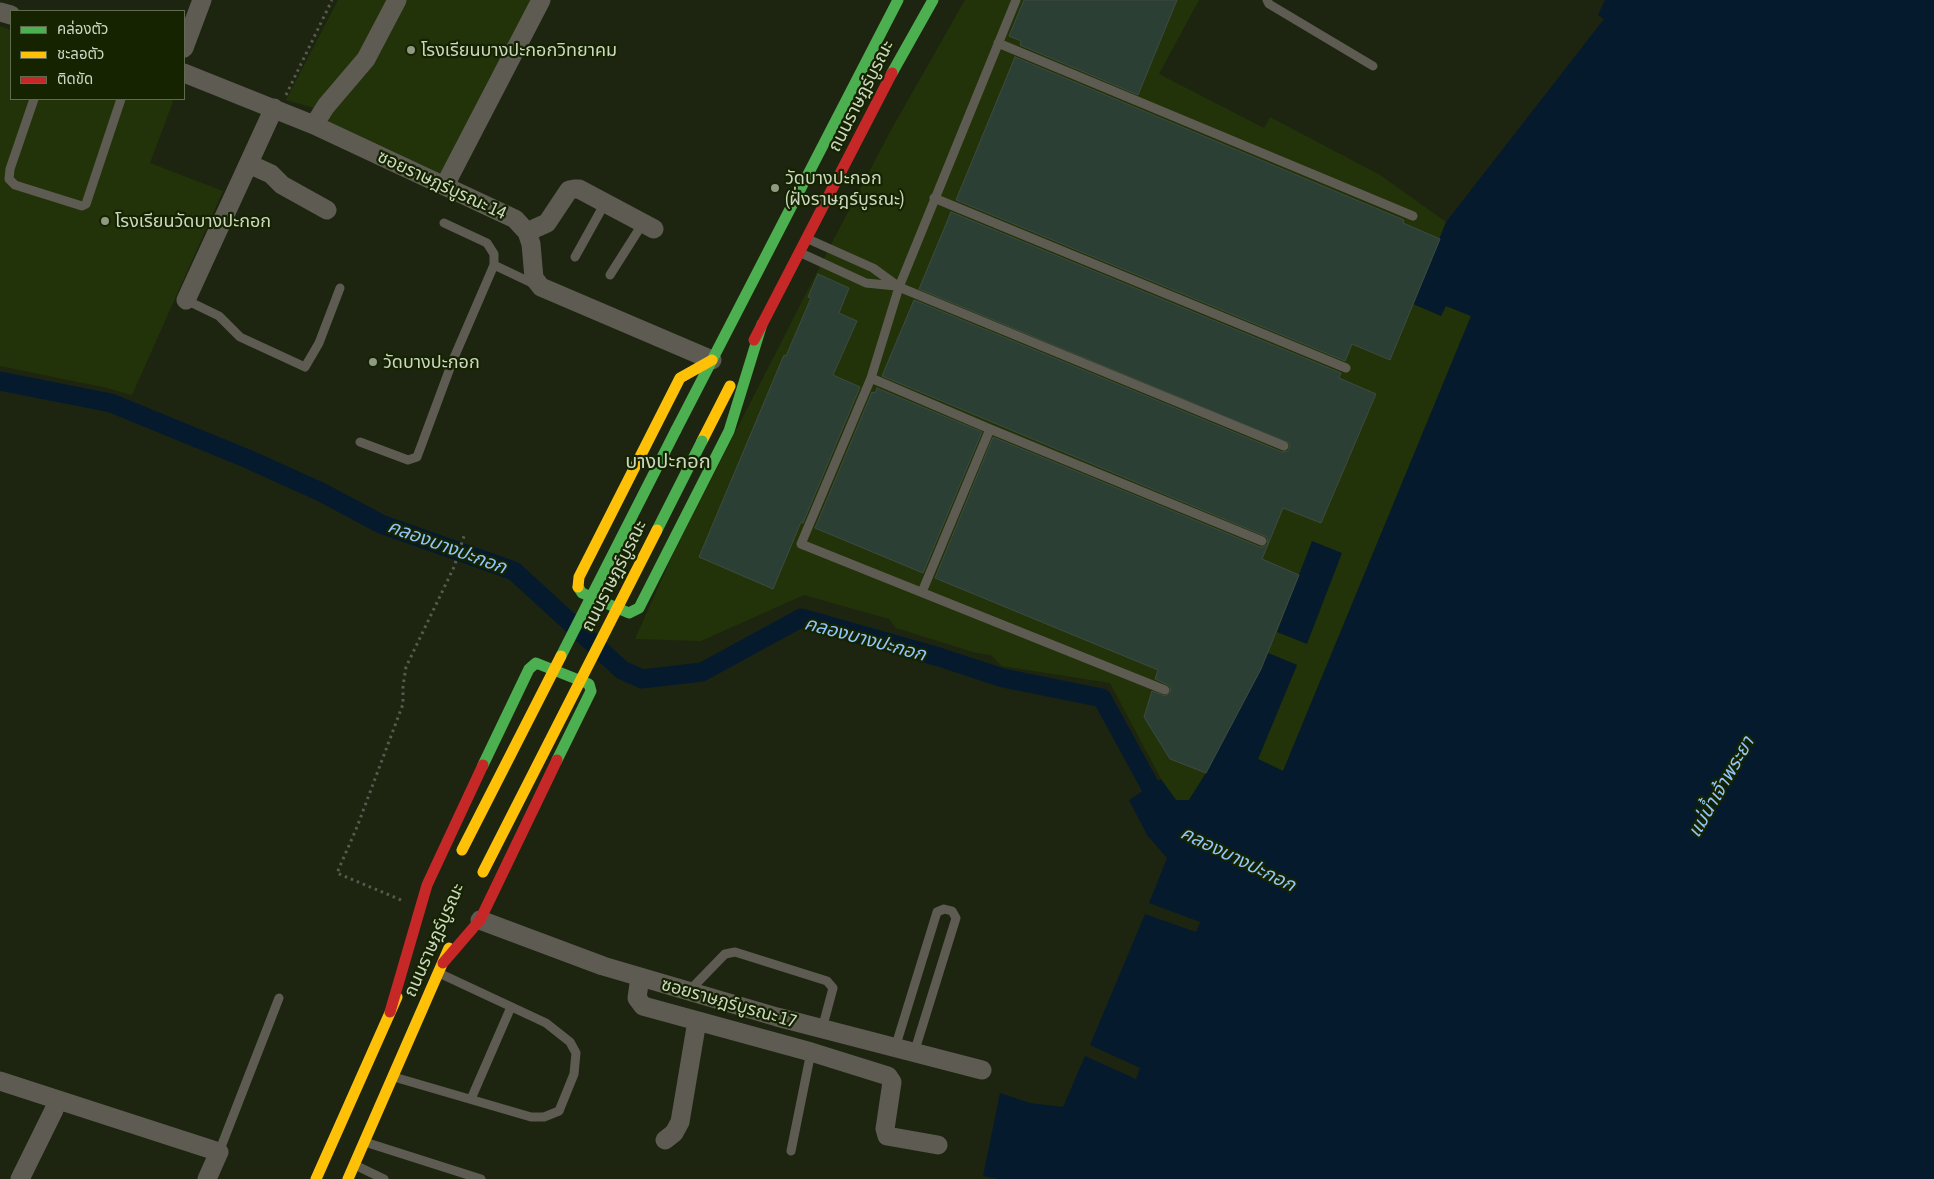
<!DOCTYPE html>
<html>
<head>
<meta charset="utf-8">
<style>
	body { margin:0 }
	#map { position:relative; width:1934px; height:1179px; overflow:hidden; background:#1d2511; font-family:"Asap Condensed","Noto Sans Thai",sans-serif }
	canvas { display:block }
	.legend { position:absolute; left:10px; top:10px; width:175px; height:90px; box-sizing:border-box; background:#152301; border:1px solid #5e6b4e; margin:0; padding:6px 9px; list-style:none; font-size:15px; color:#ccd7c2 }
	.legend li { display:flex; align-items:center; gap:10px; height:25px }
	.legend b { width:25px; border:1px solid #5e6b4e }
</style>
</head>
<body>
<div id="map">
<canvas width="1934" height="1179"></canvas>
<ul class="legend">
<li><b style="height:6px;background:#4caf50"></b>คล่องตัว</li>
<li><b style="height:6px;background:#ffc107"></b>ชะลอตัว</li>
<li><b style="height:6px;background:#c62828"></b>ติดขัด</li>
</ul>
</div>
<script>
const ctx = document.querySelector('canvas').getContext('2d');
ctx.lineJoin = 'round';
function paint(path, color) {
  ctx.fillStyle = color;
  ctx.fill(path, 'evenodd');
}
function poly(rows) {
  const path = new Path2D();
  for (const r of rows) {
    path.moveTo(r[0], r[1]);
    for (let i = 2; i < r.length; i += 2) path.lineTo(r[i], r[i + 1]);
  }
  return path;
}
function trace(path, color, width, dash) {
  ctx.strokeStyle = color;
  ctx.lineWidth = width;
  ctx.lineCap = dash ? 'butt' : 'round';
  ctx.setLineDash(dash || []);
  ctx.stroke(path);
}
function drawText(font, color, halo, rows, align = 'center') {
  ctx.font = font + ' "Asap Condensed","Noto Sans Thai",sans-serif';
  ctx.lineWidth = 4.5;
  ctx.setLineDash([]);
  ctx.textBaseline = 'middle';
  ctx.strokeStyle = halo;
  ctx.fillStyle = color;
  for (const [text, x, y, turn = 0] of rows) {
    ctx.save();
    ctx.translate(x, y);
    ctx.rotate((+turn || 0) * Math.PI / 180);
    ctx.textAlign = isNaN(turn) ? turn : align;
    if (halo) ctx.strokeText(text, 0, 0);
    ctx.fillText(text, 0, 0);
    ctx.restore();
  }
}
paint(poly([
	[338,0,536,0,443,177,332,125,318,109,286,100],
	[965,0,1199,0,1159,74,1264,128,1270,117,1380,175,1446,222,1440,239,1441,316,1446,306,1471,316,1283,771,1258,759,1297,665,1268,653,1261,669,1206,773,1189,800,1176,800,1161,779,1110,683,1002,666,991,655,976,653,896,628,889,619,804,595,701,641,635,639,675,550,835,237,891,130],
	[0,26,11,30,11,99,174,99,150,163,223,191,132,395,107,388,0,366]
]), '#223309');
paint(poly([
	[1605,0,1934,0,1934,1179,998,1179,983,1176,1000,1093,1030,1103,1063,1107,1085,1056,1136,1079,1140,1068,1090,1045,1145,914,1196,932,1200,922,1149,903,1167,858,1147,835,1129,800,1161,779,1176,800,1189,800,1206,773,1261,669,1268,653,1297,665,1258,759,1283,771,1471,316,1446,306,1441,316,1413,304,1446,222,1604,19,1598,15],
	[1312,541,1342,553,1307,644,1277,632]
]), '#051b2d');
trace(poly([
	[0,381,111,403,248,459,321,492,381,524,514,571,622,670,642,679,702,672,801,618,939,657,1003,678,1102,698,1162,808]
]), '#051b2d', 19);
const building = poly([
	[1024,0,1177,0,1138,95,1020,45,1021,41,1009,36,1024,0],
	[1015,57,1404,220,1403,223,1440,239,1390,360,1352,344,1345,361,956,200,1015,57],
	[951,212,1341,373,1339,378,1376,394,1321,523,1283,508,1262,559,1299,575,1261,669,1206,773,1170,759,1144,717,1152,691,1165,696,1171,692,1170,686,1155,679,1158,670,935,578,993,437,1260,547,1263,547,1268,544,1267,537,882,376,914,300,1282,452,1288,451,1290,446,1289,443,919,289,951,212],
	[818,274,849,288,839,313,857,321,833,375,860,387,803,523,801,522,773,589,699,557,784,355,786,356,811,298,808,297,818,274],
	[877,388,982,432,923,573,815,528,872,392,875,393,877,388]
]);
paint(building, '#2c3f34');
trace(building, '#3d4b41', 1);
trace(poly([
	[286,95,332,0],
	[401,900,337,873,357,827,403,704,403,686,406,667,454,567,464,536]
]), '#585a4f', 3, [2.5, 4]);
trace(poly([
	[1016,0,899,287,871,378,801,544,1165,690],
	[1267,0,1269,4,1373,66],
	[998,43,1413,216],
	[34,99,10,169,9,179,15,185,82,206,86,204,121,99],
	[934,198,1346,368],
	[444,223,487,243,494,254,494,265],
	[808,239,873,268,899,287,1284,446],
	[801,253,866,283,896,286],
	[575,257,605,203],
	[610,275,643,223],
	[186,300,219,316,240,337,305,367,319,343,340,288],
	[871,378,990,429,1262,541],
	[360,442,408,460,417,457,453,360,494,265,534,284],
	[922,592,990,429],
	[689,991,725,954,735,952,827,981,833,988,822,1029],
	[895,1048,937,912,944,909,952,911,956,918,914,1053],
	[394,1077,531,1117,544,1117,559,1111,574,1074,576,1053,570,1042,546,1023,441,974],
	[471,1099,511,1007],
	[368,1143,481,1179],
	[791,1151,811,1052],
	[219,1152,279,998],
	[357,1166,384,1179]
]), '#5e5c52', 9);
trace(poly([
	[0,12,11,15],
	[184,48,202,0],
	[184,73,314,125,515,219,527,232,531,244,534,278,541,287,712,360],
	[314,125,326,106,366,59,397,0],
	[249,164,271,174,282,185,327,210],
	[445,185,541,0],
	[527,232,547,223,569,190,574,189,579,189,654,229],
	[186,300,274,108],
	[480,920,603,966,777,1017,982,1070],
	[640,977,637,998,643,1006,811,1052,888,1076,892,1082,885,1129,887,1136,938,1145],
	[0,1081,219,1152,207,1179],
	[665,1140,674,1133,680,1122,697,1021],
	[20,1179,54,1110]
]), '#5e5c52', 19);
trace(poly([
	[892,73,933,0],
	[676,430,898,0],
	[578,587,582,593,629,613,639,608,729,431,762,324],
	[483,765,529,669,536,663,589,684,591,691,557,760]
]), '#4caf50', 11);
trace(poly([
	[702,441,730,386],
	[578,587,579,577,680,378,712,360],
	[316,1179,397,997],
	[348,1179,449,948]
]), '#ffc107', 11);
trace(poly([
	[754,340,892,73],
	[443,963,480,920,557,760],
	[390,1012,427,885,483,765]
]), '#c62828', 11);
trace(poly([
	[657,530,702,441],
	[561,656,676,430]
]), '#4caf50', 11);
trace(poly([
	[462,850,561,656],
	[483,872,657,530]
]), '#ffc107', 11);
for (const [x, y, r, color] of [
	[411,50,5,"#8f9984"],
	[775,188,5,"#8f9984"],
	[105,221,5,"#8f9984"],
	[373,362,5,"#8f9984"]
]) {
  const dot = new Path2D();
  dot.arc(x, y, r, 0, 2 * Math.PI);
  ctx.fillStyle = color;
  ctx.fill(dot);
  trace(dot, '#152301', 2);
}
drawText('18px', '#ccd7c2', '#152301', [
	["โรงเรียนบางปะกอกวิทยาคม",421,50],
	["วัดบางปะกอก",785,178],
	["(ฝั่งราษฎร์บูรณะ)",785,199],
	["โรงเรียนวัดบางปะกอก",115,221],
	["วัดบางปะกอก",383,362]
], 'left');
drawText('18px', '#ccd7c2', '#152301', [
	["ถนนราษฎร์บูรณะ",861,96,-63],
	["ซอยราษฎร์บูรณะ 14",442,185,25],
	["ถนนราษฎร์บูรณะ",614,576,-63],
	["ถนนราษฎร์บูรณะ",434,940,-66],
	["ซอยราษฎร์บูรณะ 17",729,1003,16]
]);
drawText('italic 19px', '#91c6fc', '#152301', [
	["คลองบางปะกอก",447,547,20],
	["คลองบางปะกอก",865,639,15],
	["แม่น้ำเจ้าพระยา",1721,787,-60],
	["คลองบางปะกอก",1238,859,26]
]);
drawText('20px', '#ccd7c2', '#152301', [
	["บางปะกอก",668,462]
]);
</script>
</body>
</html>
